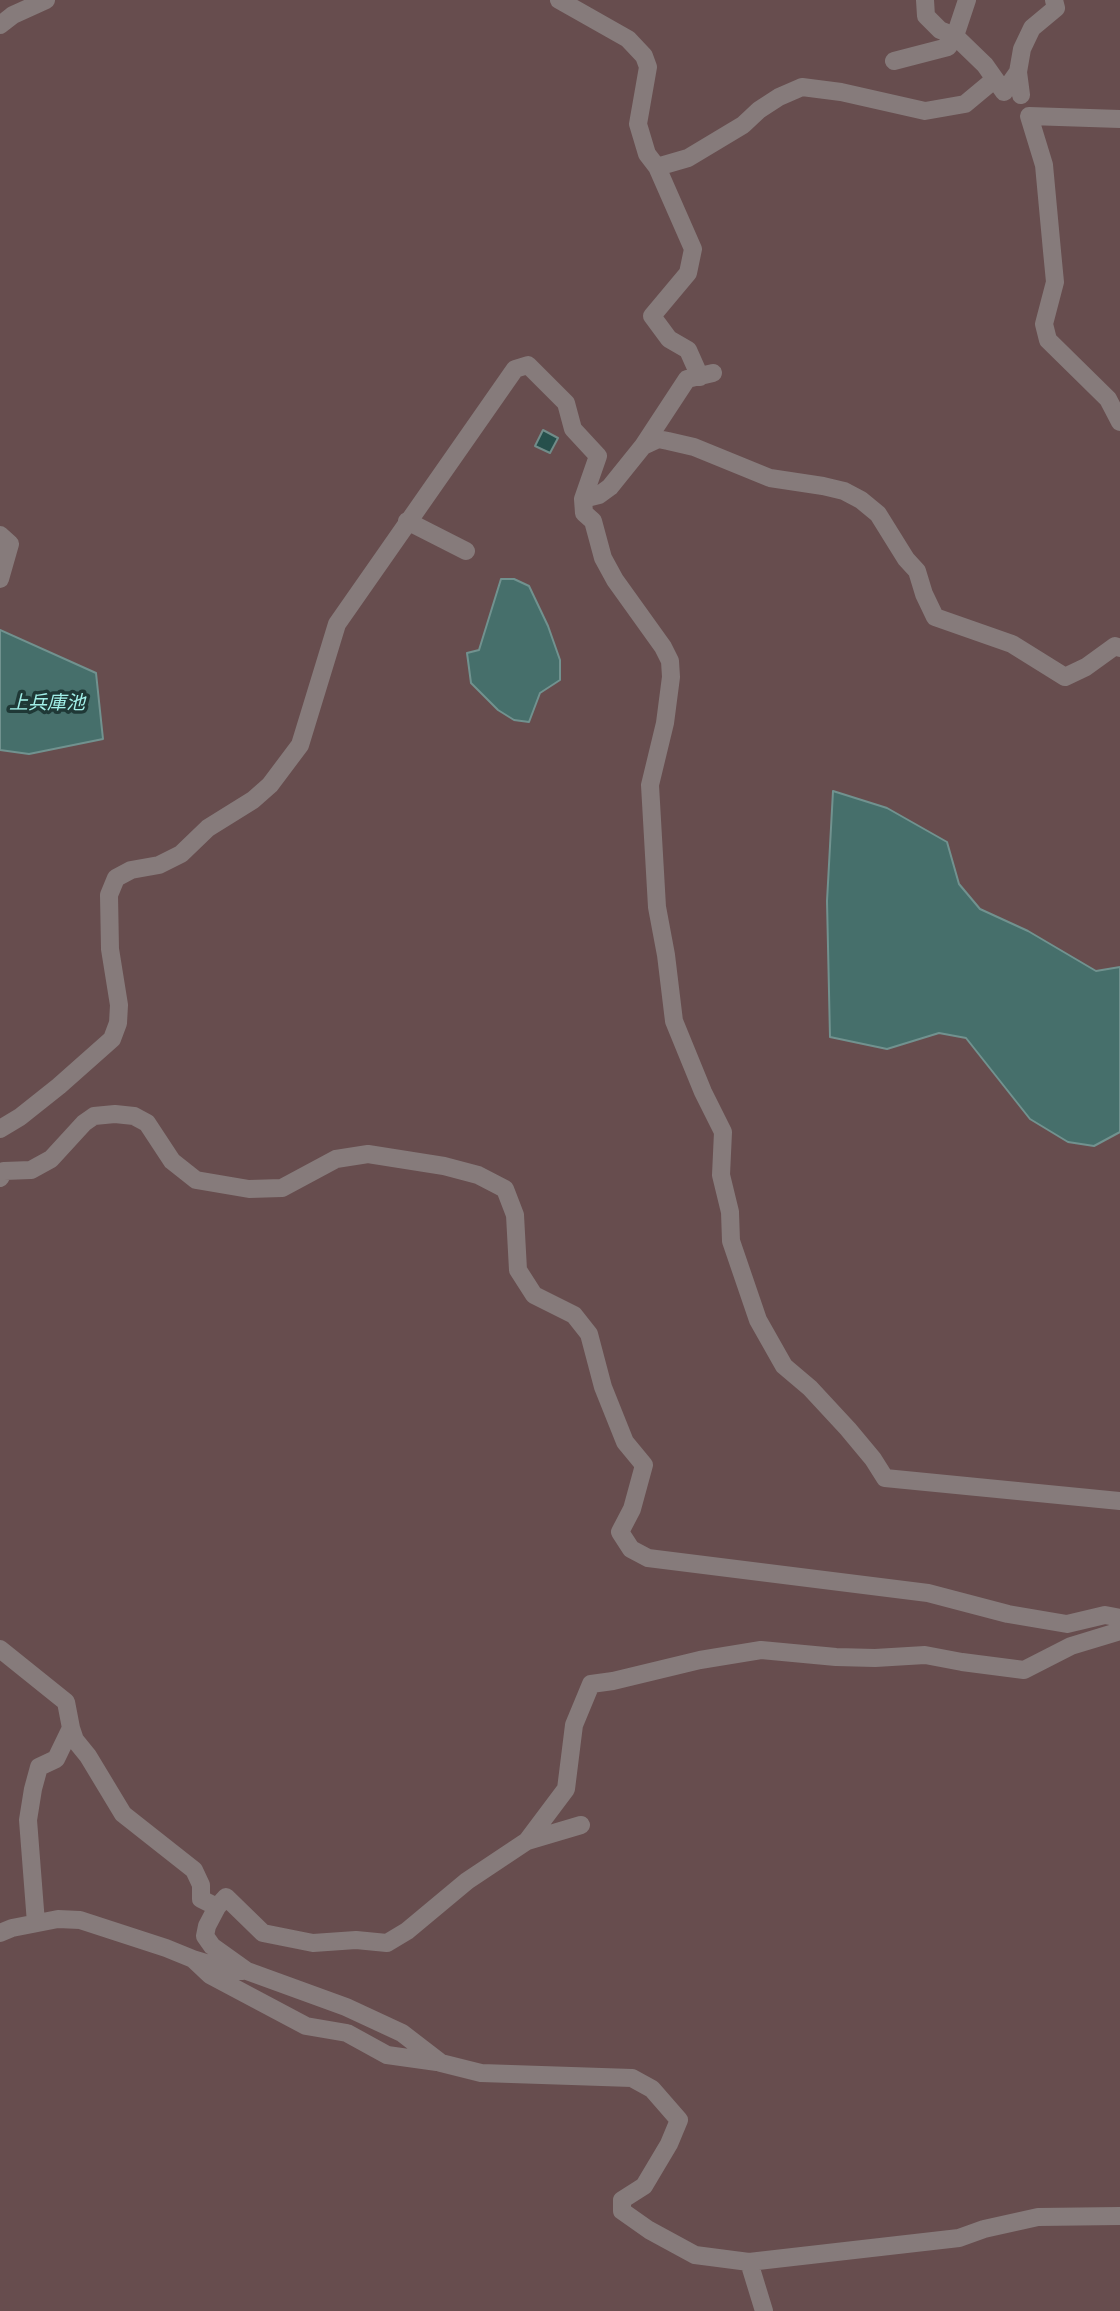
<!DOCTYPE html>
<html>
<head>
<meta charset="utf-8">
<style>
	body { margin:0 }
	canvas { display:block; background:#1f3836 }
</style>
</head>
<body>
<canvas width="1120" height="2311"></canvas>
<script>
const ctx = document.querySelector('canvas').getContext('2d');
ctx.lineJoin = 'round';
function paint(path, color) {
  ctx.fillStyle = color;
  ctx.fill(path, 'evenodd');
}
function poly(rows) {
  const path = new Path2D();
  for (const r of rows) {
    path.moveTo(r[0], r[1]);
    for (let i = 2; i < r.length; i += 2) path.lineTo(r[i], r[i + 1]);
  }
  return path;
}
function trace(path, color, width, dash) {
  ctx.strokeStyle = color;
  ctx.lineWidth = width;
  ctx.lineCap = dash ? 'butt' : 'round';
  ctx.setLineDash(dash || []);
  ctx.stroke(path);
}
function drawText(font, color, halo, rows, align = 'center') {
  ctx.font = font + ' Literata,"Noto Sans JP",serif';
  ctx.lineWidth = 7;
  ctx.setLineDash([]);
  ctx.textBaseline = 'middle';
  ctx.strokeStyle = halo;
  ctx.fillStyle = color;
  for (const [text, x, y, turn = 0] of rows) {
    ctx.save();
    ctx.translate(x, y);
    ctx.rotate((+turn || 0) * Math.PI / 180);
    ctx.textAlign = isNaN(turn) ? turn : align;
    if (halo) ctx.strokeText(text, 0, 0);
    ctx.fillText(text, 0, 0);
    ctx.restore();
  }
}
paint(poly([
	[0,0,1120,0,1120,2311,0,2311]
]), '#674d4e');
const water = poly([
	[501,579,514,579,529,586,548,626,560,660,560,680,540,693,529,722,514,720,498,710,471,683,467,653,479,650,501,579],
	[0,630,96,673,103,739,29,754,0,750,0,630],
	[833,791,887,808,947,842,959,884,980,909,1028,931,1096,971,1120,967,1120,1132,1094,1146,1068,1142,1030,1119,966,1038,939,1033,887,1049,830,1037,827,901,833,791]
]);
paint(water, '#466f6b');
trace(water, '#71928f', 2);
const building = poly([
	[543,430,558,438,550,453,535,446,543,430]
]);
paint(building, '#26504c');
trace(building, '#718c89', 2);
trace(poly([
	[559,0,628,39,644,56,648,67,638,124,647,154,657,167,688,158,743,125,759,110,779,97,802,87,841,92,925,111,965,104,995,79],
	[925,0,926,16,940,30,955,36,967,0],
	[0,25,13,15,46,0],
	[894,61,948,47,955,36,985,65,1004,92,1018,72],
	[1021,95,1018,72,1022,49,1032,28,1056,8,1054,0],
	[1120,119,1029,116,1044,165,1052,251,1055,282,1044,324,1048,340,1108,399,1120,422],
	[657,167,693,249,688,273,652,316,669,339,688,350,700,377],
	[643,446,658,439,668,441,694,447,770,478,823,486,844,491,861,500,878,514,906,559,917,571,924,594,935,617,1012,644,1065,677,1086,667,1115,646,1120,648],
	[583,499,599,495,610,487,643,446,687,379,713,373],
	[407,521,466,551],
	[0,535,10,544,0,579],
	[0,1129,20,1117,59,1086,112,1039,118,1023,119,1005,110,949,109,895,116,878,131,870,159,865,181,854,208,828,253,800,270,785,300,745,337,624,515,369,528,365,566,403,573,429,598,456,583,499,584,513,593,521,603,558,615,580,663,647,670,661,671,677,665,723,650,785,657,907,666,955,674,1021,703,1092,723,1132,721,1175,730,1212,731,1241,758,1320,784,1366,810,1388,848,1429,873,1459,885,1478,1120,1501],
	[0,1178,4,1171,31,1170,51,1159,84,1123,94,1116,115,1114,134,1116,147,1123,172,1161,196,1180,249,1189,282,1188,336,1159,368,1154,444,1166,478,1175,505,1189,515,1215,518,1270,534,1295,574,1315,589,1334,603,1387,625,1442,644,1465,632,1509,620,1532,631,1549,648,1558,928,1593,1008,1614,1067,1624,1105,1615,1120,1618],
	[1120,1631,1071,1646,1024,1670,962,1662,925,1655,875,1658,836,1657,761,1650,700,1660,613,1681,591,1684,574,1725,566,1789,527,1841,467,1881,407,1931,387,1943,356,1940,313,1943,263,1933,226,1897,217,1907,207,1926,205,1936,212,1946,247,1971,346,2007,402,2033,441,2063,481,2073,632,2078,652,2089,679,2120,669,2144,644,2186,622,2200,622,2211,649,2230,695,2255,749,2262,959,2238,984,2229,1038,2217,1120,2216],
	[0,1649,66,1702,71,1728,56,1759,39,1767,33,1789,28,1820,36,1923],
	[71,1728,75,1740,88,1756,123,1814,194,1870,201,1885,201,1899,217,1907],
	[527,1841,581,1825],
	[0,1933,12,1928,58,1919,80,1920,166,1948,193,1959],
	[243,1971,233,1971,193,1959,210,1975,306,2026,347,2033,387,2055,437,2062],
	[749,2262,764,2311]
]), '#867b7b', 18);
drawText('italic 19px', '#a2f0e9', '#1f3836', [
	["上兵庫池",47,703]
]);
</script>
</body>
</html>
